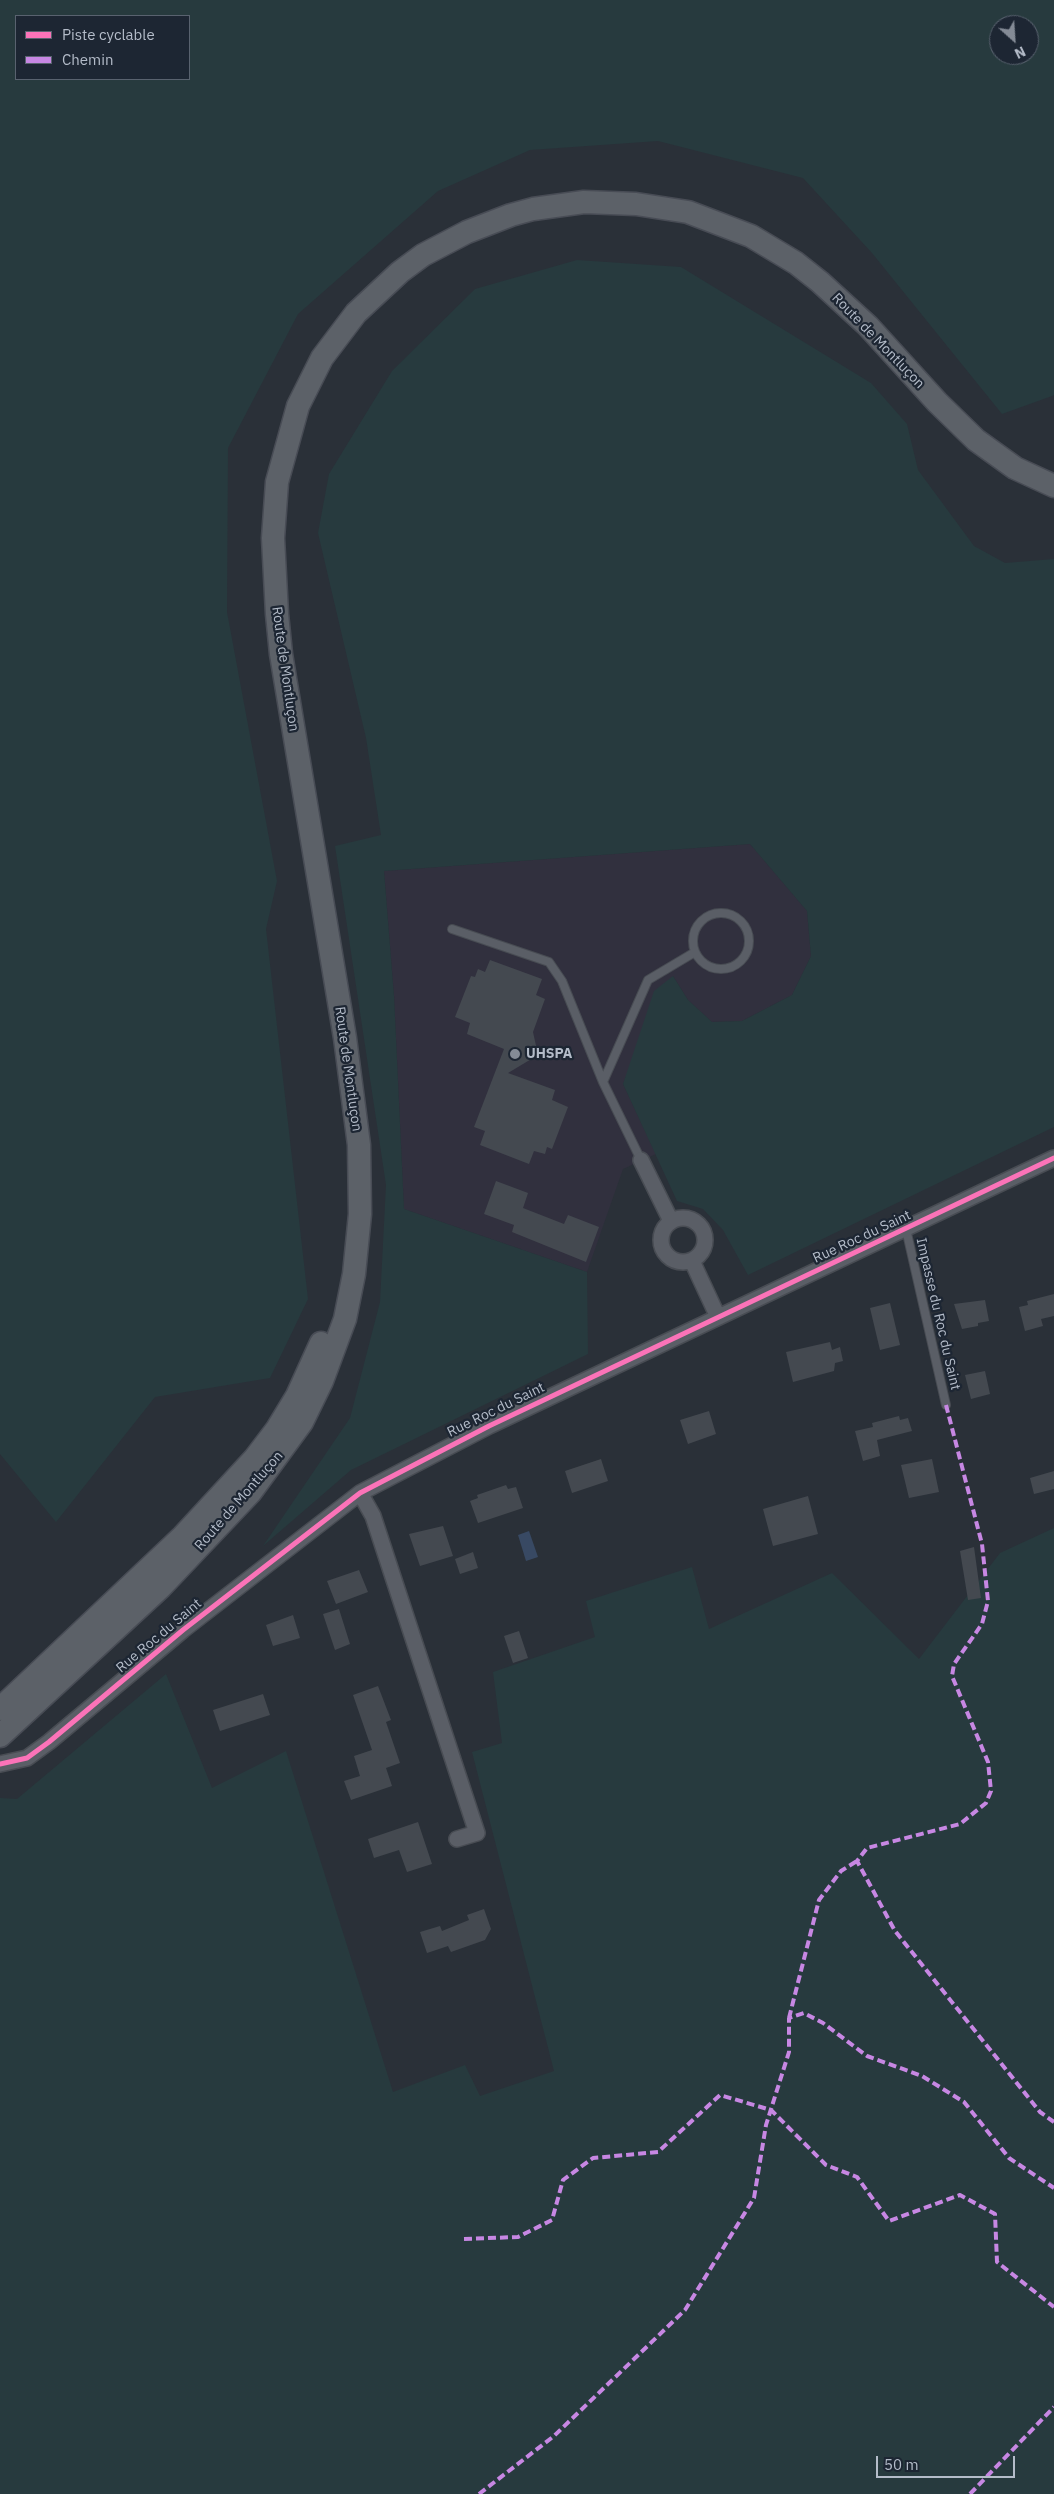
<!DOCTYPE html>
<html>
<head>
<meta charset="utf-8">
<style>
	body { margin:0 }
	#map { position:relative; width:1054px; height:2494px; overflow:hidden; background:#2a3038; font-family:"IBM Plex Sans",sans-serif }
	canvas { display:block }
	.legend { position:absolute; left:15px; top:15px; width:175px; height:65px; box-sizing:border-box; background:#1d2633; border:1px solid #59626f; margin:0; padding:6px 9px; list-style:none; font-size:15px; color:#b4bcc9 }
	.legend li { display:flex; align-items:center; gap:10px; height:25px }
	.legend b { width:25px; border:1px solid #59626f }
	.north { position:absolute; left:989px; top:15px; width:50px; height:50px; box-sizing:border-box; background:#1d2633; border:1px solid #59626f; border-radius:50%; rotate:154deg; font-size:14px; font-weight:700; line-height:20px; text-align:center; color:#b4bcc9 }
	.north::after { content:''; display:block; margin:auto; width:18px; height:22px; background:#848b96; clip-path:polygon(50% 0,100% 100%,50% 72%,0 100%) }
	.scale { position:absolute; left:876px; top:2456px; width:139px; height:22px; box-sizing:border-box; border:2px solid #b4bcc9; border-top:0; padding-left:6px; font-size:15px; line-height:18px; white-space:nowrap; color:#b4bcc9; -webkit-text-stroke:4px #1d2633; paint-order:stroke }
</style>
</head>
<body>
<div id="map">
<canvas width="1054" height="2494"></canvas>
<ul class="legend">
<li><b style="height:6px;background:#fb73b8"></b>Piste cyclable</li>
<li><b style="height:6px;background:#c787e3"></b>Chemin</li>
</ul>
<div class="north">N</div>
<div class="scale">50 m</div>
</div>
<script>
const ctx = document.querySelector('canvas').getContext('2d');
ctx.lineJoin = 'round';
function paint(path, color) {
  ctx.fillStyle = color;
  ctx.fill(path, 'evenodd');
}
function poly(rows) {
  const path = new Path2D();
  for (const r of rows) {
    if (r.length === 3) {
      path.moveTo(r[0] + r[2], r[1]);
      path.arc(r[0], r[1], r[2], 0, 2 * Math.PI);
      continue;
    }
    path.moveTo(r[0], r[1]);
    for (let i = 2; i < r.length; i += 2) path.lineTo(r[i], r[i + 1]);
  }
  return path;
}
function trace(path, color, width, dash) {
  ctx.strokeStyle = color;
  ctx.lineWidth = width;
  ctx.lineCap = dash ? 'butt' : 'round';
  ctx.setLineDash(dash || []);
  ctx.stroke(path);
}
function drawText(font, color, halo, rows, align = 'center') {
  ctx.font = font + ' "IBM Plex Sans",sans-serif';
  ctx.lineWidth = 4.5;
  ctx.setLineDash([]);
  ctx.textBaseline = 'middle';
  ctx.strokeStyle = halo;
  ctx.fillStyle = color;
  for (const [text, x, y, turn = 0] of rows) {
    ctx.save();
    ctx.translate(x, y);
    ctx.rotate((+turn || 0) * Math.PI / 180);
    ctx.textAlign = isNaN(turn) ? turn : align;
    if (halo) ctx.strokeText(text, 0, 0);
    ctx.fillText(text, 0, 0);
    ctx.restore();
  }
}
paint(poly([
	[750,844,807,911,811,956,792,995,742,1021,712,1022,688,1000,673,976,623,1084,656,1154,623,1169,587,1272,404,1209,394,996,384,871]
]), '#31303e');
paint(poly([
	[0,0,1054,0,1054,395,1052,396,1002,414,872,253,803,178,658,141,530,150,438,191,298,314,228,448,227,612,277,881,266,929,308,1299,270,1378,155,1397,56,1522,0,1454],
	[16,16,189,16,189,79,16,79],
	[999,25,1029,25,1029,55,999,55],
	[577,260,681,267,871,383,907,424,918,470,974,546,1005,563,1054,559,1054,1127,748,1275,723,1230,703,1209,677,1201,623,1084,654,991,673,976,688,1000,712,1022,742,1021,792,995,811,956,807,911,750,844,384,871,394,996,404,1209,587,1272,588,1354,351,1470,263,1546,350,1418,380,1302,386,1185,335,846,381,835,366,738,318,533,329,474,392,371,475,289],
	[1054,1528,1054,2494,0,2494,0,1798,17,1799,166,1674,212,1788,286,1751,393,2092,465,2065,480,2096,554,2071,472,1752,502,1743,493,1672,595,1637,586,1601,692,1567,709,1629,832,1573,919,1659,1000,1553]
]), '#273a3e');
paint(poly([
	[529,1531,538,1557,526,1561,518,1535]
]), '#384963');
paint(poly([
	[490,960,542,979,536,995,545,999,533,1032,538,1055,508,1073,555,1090,552,1100,568,1107,552,1149,547,1147,545,1154,534,1151,529,1164,480,1145,485,1131,474,1127,504,1049,467,1034,470,1023,455,1017,471,976,475,977,478,969,485,972],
	[496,1181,528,1193,523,1208,564,1224,568,1215,599,1227,586,1262,512,1232,514,1225,484,1214],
	[1054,1294,1054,1316,1041,1319,1043,1326,1025,1331,1019,1307,1028,1305,1027,1301],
	[985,1300,989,1321,978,1323,978,1326,962,1329,954,1304],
	[890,1303,900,1345,880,1350,870,1308],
	[830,1342,832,1350,840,1347,843,1361,835,1363,834,1371,793,1382,786,1352],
	[985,1371,990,1394,971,1399,965,1375],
	[709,1411,716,1434,688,1444,680,1420],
	[899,1416,900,1420,908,1418,912,1431,877,1440,880,1456,863,1461,855,1431,873,1427,872,1423],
	[601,1459,608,1481,572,1493,565,1471],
	[932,1459,939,1492,909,1498,901,1465],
	[1054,1471,1054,1489,1034,1494,1030,1478],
	[506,1485,508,1489,516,1487,523,1508,478,1523,470,1501,478,1498,477,1495],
	[808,1496,818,1534,773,1546,763,1509],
	[443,1526,453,1556,420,1566,409,1534],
	[974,1547,981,1598,968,1600,960,1551],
	[473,1552,478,1568,460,1574,455,1559],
	[359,1570,368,1592,336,1604,327,1581],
	[339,1609,350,1644,335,1650,323,1614],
	[293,1615,300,1638,273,1646,266,1625],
	[519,1631,528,1658,513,1663,504,1636],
	[378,1686,391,1720,386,1722,400,1763,386,1768,392,1786,351,1800,344,1781,360,1776,354,1756,372,1750,353,1695],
	[263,1694,270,1715,220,1731,213,1710],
	[418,1822,432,1864,407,1872,399,1850,374,1858,368,1839],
	[484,1909,491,1929,485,1940,451,1952,448,1946,427,1953,420,1932,440,1926,442,1931,469,1920,467,1915]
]), '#444950');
const service = poly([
	[721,941,28],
	[452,929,549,962,562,981,603,1082],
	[641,1160,603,1082,648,980,695,952],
	[906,1229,946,1405]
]);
const minor = poly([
	[641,1160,671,1221],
	[683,1240,22],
	[692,1261,718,1317],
	[360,1493,373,1516,477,1833,457,1839],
	[0,1764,27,1758,49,1742,183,1630,360,1493,489,1426,1054,1158]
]);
const primary = poly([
	[0,1709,183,1536,255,1458,277,1429,297,1396,321,1343],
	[0,1736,161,1587,250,1493,302,1422,322,1381,345,1319,354,1274,360,1214,359,1145,345,1038,281,654,277,614,273,538,277,482,298,406,322,358,356,313,400,272,423,255,467,232,511,215,533,209,584,202,636,204,688,212,751,236,796,263,820,282,868,326,937,402,976,440,1015,468,1054,486]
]);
trace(service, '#484c53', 10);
trace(minor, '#484c53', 18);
trace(primary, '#484c55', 25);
trace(service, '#5a5e66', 8);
trace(minor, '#5a5e66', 15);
trace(primary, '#5c6168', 22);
trace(poly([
	[946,1405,982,1544,988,1601,982,1624,954,1664,952,1676,988,1762,991,1791,986,1803,960,1824,867,1848,857,1861,895,1931,1040,2112,1054,2122],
	[789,2018,819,1900,841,1871,857,1861],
	[464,2239,518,2237,552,2220,563,2180,593,2158,658,2152,720,2095,771,2110,826,2165,857,2177,889,2221,960,2195,995,2214,997,2262,1054,2307],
	[479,2494,554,2436,685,2310,754,2198,766,2125,789,2052,789,2018,804,2013,823,2023,867,2056,922,2076,964,2102,1009,2158,1054,2188],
	[970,2494,1054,2407]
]), '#c787e3', 4, [8, 4]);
trace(poly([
	[0,1764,27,1758,49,1742,183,1630,360,1493,489,1426,1054,1158]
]), '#fb73b8', 5);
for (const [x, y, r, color] of [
	[515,1054,6,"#848b96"]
]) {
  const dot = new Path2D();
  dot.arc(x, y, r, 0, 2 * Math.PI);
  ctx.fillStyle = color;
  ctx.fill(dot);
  trace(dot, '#1d2633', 2);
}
drawText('14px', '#b4bcc9', '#1d2633', [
	["Route de Montluçon",878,341,46],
	["Route de Montluçon",285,669,82],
	["Route de Montluçon",348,1069,82],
	["Rue Roc du Saint",862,1237,-25],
	["Impasse du Roc du Saint",938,1314,77],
	["Rue Roc du Saint",496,1410,-26],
	["Route de Montluçon",239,1501,-49],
	["Rue Roc du Saint",159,1636,-40]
]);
drawText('bold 14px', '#b4bcc9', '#1d2633', [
	["UHSPA",526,1054]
], 'left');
</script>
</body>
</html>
